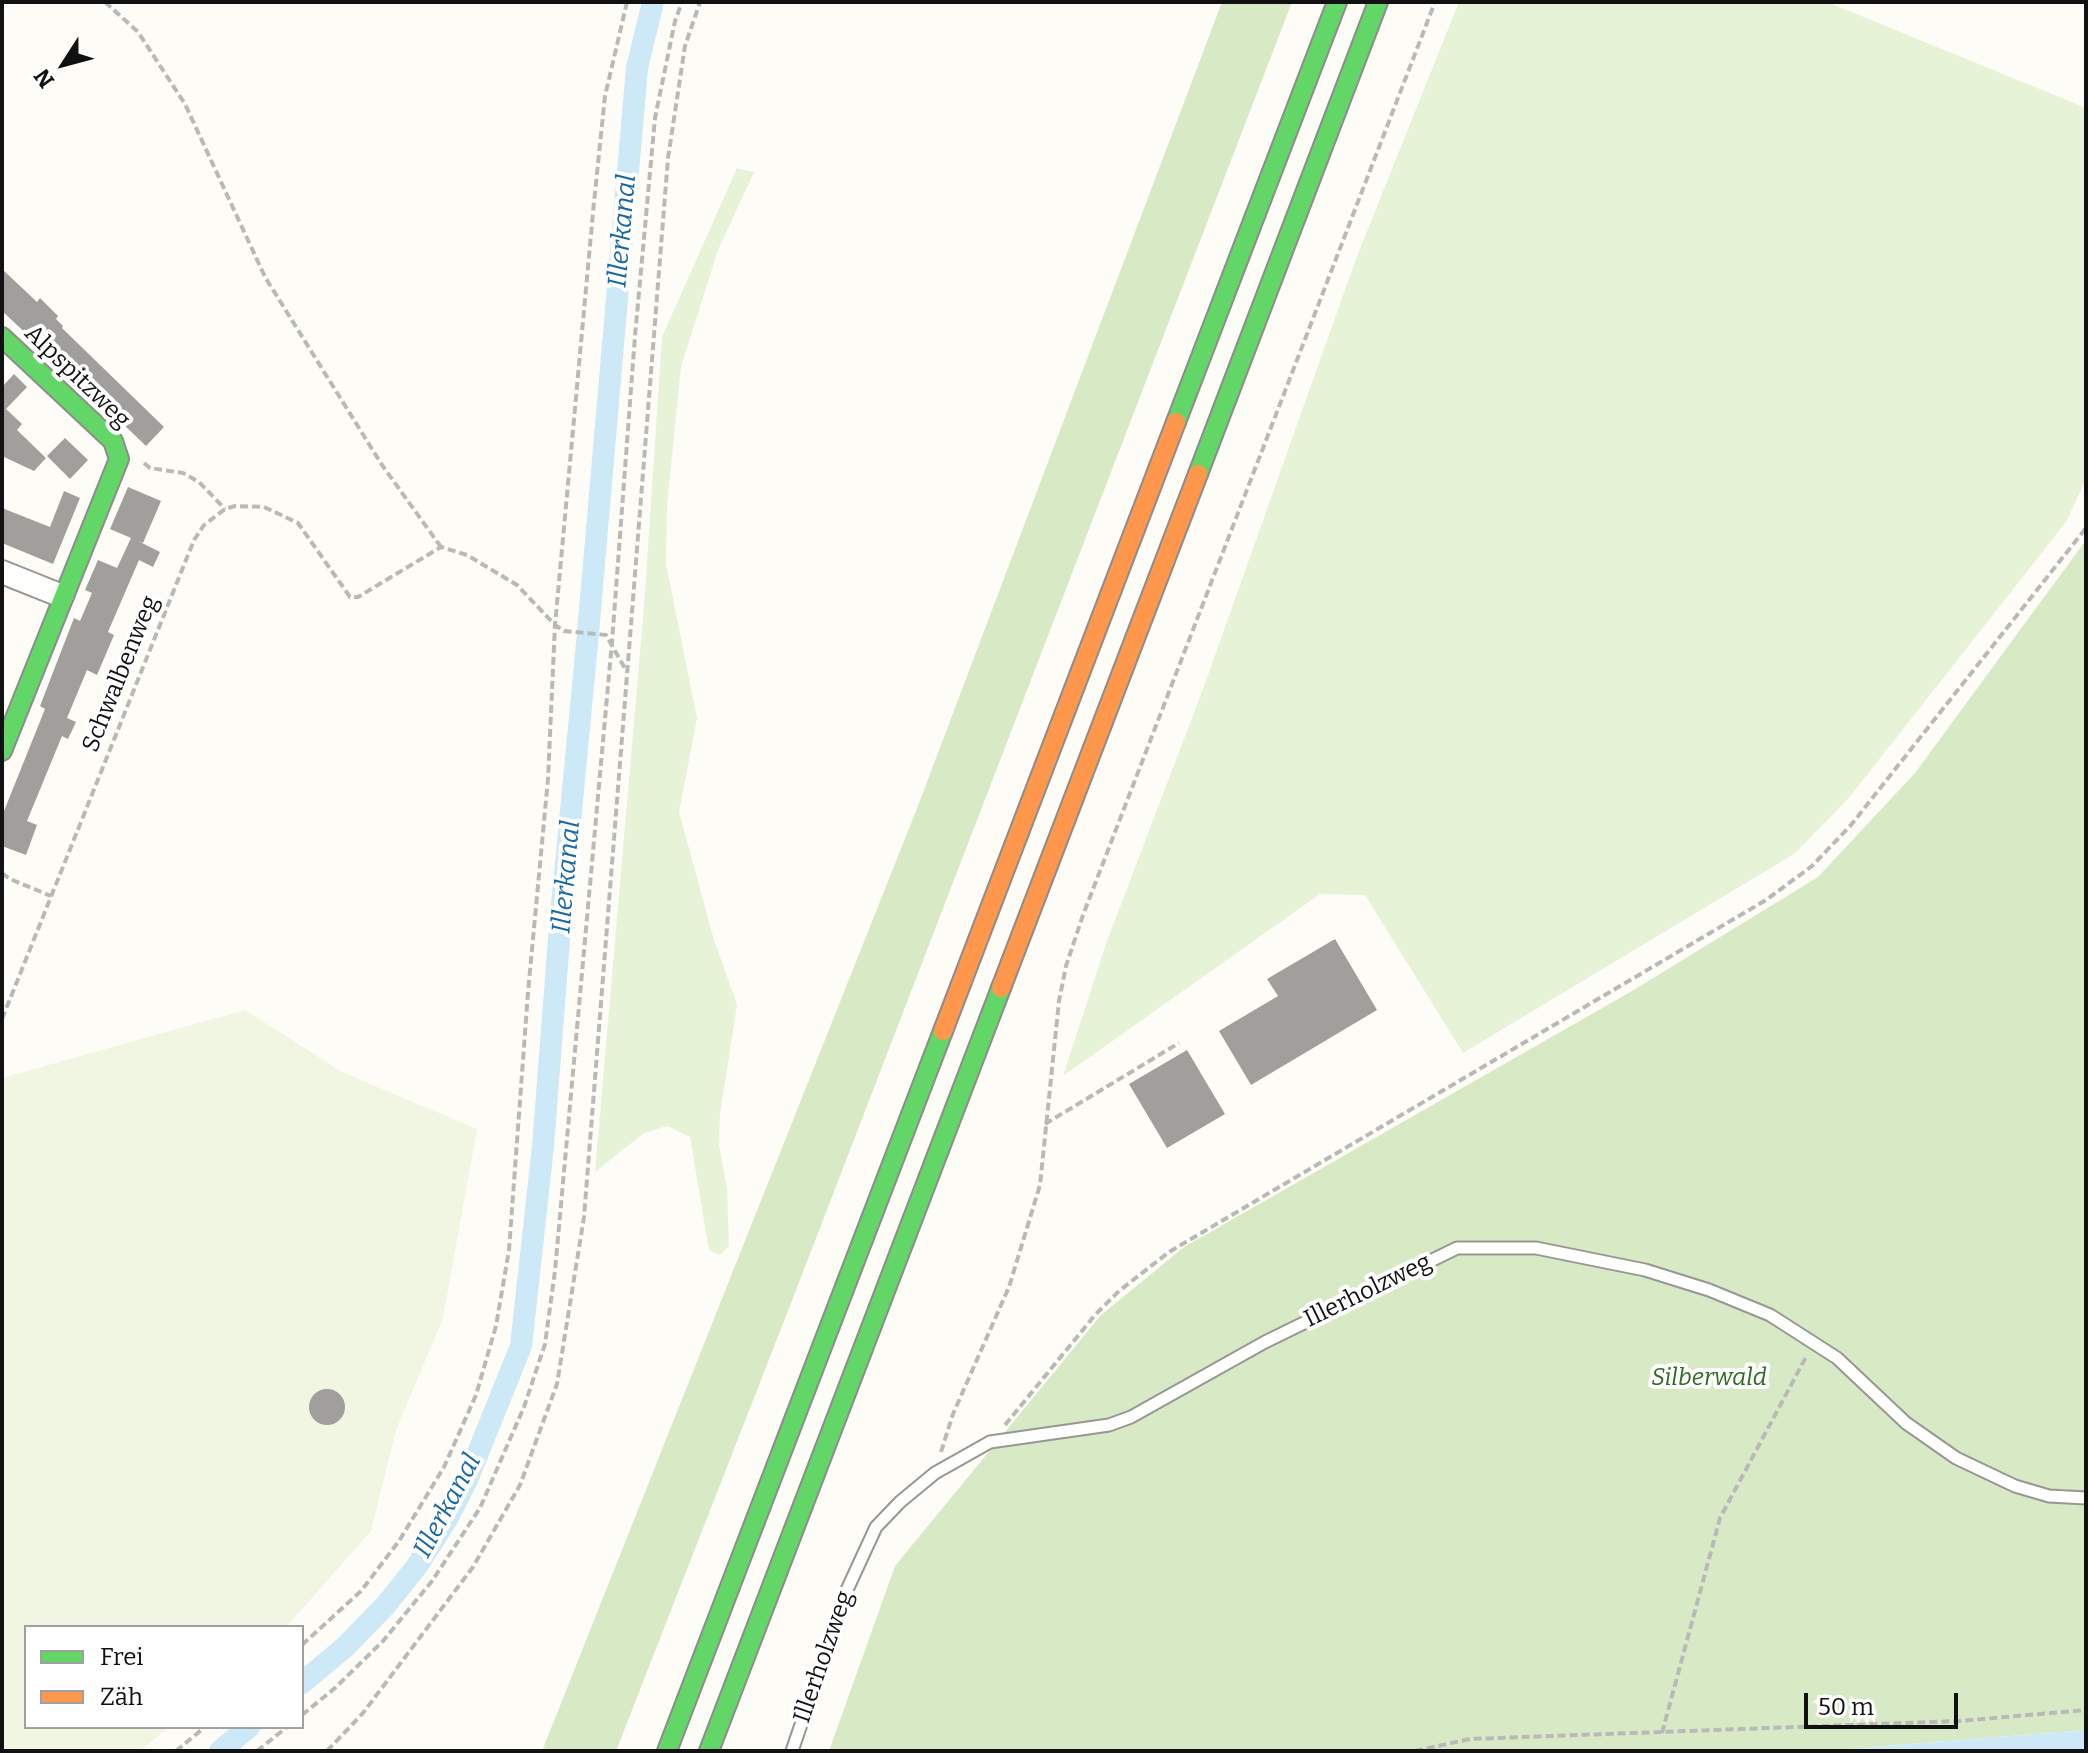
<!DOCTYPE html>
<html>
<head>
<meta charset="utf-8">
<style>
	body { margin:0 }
	#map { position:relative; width:2088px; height:1753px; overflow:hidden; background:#fdfcf7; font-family:Bitter,serif }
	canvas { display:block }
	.frame { position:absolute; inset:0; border:4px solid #111; pointer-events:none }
	.legend { position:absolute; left:24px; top:1625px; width:280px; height:104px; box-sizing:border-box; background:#fff; border:2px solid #a0a0a0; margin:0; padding:10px 14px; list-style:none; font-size:24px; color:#111 }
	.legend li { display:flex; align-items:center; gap:16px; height:40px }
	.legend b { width:40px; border:2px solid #a0a0a0 }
	.north { position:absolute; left:24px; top:24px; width:80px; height:80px; -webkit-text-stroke:6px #fff; paint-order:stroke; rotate:234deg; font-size:22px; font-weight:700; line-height:32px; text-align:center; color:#111 }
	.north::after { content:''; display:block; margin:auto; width:28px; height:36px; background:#111; clip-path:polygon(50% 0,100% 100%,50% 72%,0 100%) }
	.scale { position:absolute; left:1804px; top:1693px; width:154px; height:36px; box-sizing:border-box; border:4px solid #111; border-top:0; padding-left:10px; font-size:24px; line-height:28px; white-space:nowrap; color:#111; -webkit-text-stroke:6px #fff; paint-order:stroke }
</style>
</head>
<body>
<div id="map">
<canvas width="2088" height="1753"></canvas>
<div class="frame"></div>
<ul class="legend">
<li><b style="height:10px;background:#63d668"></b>Frei</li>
<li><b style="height:10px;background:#ff974d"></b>Zäh</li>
</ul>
<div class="north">N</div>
<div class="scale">50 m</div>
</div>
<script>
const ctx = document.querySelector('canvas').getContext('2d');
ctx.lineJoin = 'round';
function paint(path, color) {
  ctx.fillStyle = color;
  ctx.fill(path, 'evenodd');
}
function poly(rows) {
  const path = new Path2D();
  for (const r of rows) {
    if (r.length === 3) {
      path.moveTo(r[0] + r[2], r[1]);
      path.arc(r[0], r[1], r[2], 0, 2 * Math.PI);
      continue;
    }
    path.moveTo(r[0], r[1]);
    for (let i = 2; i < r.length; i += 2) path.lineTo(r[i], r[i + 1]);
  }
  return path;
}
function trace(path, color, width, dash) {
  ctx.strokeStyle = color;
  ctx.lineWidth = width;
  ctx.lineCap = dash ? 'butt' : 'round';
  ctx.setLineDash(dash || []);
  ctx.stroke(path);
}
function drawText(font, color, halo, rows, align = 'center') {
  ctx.font = font + ' Bitter,serif';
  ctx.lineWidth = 8;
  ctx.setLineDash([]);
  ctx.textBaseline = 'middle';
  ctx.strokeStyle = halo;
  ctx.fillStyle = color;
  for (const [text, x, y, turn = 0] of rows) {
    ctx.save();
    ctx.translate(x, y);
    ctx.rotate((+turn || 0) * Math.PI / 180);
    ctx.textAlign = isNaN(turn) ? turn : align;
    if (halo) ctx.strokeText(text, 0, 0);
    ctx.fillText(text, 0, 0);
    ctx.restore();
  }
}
paint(poly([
	[1459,2,1827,2,2086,108,2086,479,2066,522,1848,799,1794,854,1463,1053,1365,895,1320,894,1063,1076,1107,941,1203,689,1356,259],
	[737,168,754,172,718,250,681,367,667,506,666,564,697,718,679,812,714,940,737,1005,720,1114,719,1145,727,1189,729,1246,720,1255,709,1250,690,1137,667,1126,644,1133,595,1172,644,606,662,337]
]), '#e7f3d7');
paint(poly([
	[1222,2,1292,2,793,1298,616,1751,542,1751,916,811],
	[2086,540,2086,1730,1823,1751,829,1751,895,1566,1101,1315,1184,1247,1632,991,1818,877,1915,773]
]), '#d8eac5');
paint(poly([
	[245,1010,342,1072,477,1129,443,1318,396,1430,371,1531,287,1626,26,1627,26,1727,169,1727,140,1751,2,1751,2,1078]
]), '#f0f6e1');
paint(poly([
	[2086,1730,2086,1751,1823,1751]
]), '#cde8f7');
trace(poly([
	[302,1683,345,1647,385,1606,417,1566,447,1519,467,1480,521,1346,543,1146,560,926,588,633,637,68,653,2],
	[220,1751,249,1727]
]), '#cde8f7', 22);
paint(poly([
	[2,269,37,302,40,298,58,316,56,319,63,326,62,328,164,427,146,446,121,422,123,419,94,392,92,395,2,311],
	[14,374,27,387,6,409,22,424,17,430,46,458,34,471,2,456,2,387],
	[65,438,88,460,70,479,47,456],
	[128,487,161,501,143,543,138,541,160,552,153,567,139,560,108,632,114,635,97,675,87,670,67,718,76,722,68,739,62,736,27,821,37,825,26,855,2,846,2,816,45,709,40,706,74,618,80,621,92,593,85,590,98,560,117,568,131,538,110,529],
	[64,491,80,498,53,564,2,543,2,508,50,527],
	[1335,939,1377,1010,1251,1085,1219,1031,1278,996,1267,979],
	[1187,1050,1225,1114,1167,1148,1129,1084],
	[327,1407,18]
]), '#a19f9c');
const lane = poly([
	[792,1751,846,1592,876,1527,900,1502,935,1473,990,1442,1109,1425,1131,1417,1265,1342,1457,1248,1536,1248,1645,1270,1709,1290,1770,1315,1837,1358,1906,1423,1956,1458,2015,1486,2049,1496,2086,1498]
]);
const street = poly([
	[2,572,62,596]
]);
const fast = poly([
	[2,337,113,441,119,459,2,751],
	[1176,422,1337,2],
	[1198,474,1378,2],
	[667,1751,943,1031],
	[709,1751,1001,988]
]);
const slow = poly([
	[1001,988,1198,474],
	[943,1031,1176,422]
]);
trace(lane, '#979795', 15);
trace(street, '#979795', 26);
trace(fast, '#8e8d8b', 22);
trace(slow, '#8e8d8b', 22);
trace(poly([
	[105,2,138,32,185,104,265,277,382,465,441,547],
	[144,463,150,468,183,473,199,482,225,509],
	[2,873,10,879,51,896],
	[2,1019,194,540,204,525,225,509,235,506,264,507,298,523,350,597,358,597,441,547,467,555,517,585,555,625,564,631,606,635,627,672],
	[1045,1124,1179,1043],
	[1005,1425,1095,1315,1119,1291,1169,1252,1766,900,1812,866,1851,825,2086,528],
	[941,1452,953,1414,1009,1287,1040,1185,1059,1001,1066,966,1083,915,1435,2],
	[302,1645,361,1591,399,1541,444,1467,476,1395,496,1326,509,1250,528,992,548,779,555,625,594,202,605,96,627,2],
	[302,1715,335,1688,383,1641,432,1581,480,1508,524,1407,545,1344,555,1271,612,642,635,336,655,118,675,21,682,2],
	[1662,1733,1720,1518,1806,1357],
	[176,1751,205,1727],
	[257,1751,287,1727],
	[327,1751,363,1713,473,1567,520,1485,557,1384,584,1217,668,158,685,46,700,2],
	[1415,1751,1470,1739,1959,1721,2086,1710]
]), '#b9b9b8', 4, [8, 4]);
trace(lane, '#fffffe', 11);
trace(street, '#fffffe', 22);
trace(fast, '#63d668', 18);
trace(slow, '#ff974d', 18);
drawText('24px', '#111', '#fff', [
	["Alpspitzweg",77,377,44],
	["Schwalbenweg",121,674,-68],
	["Illerholzweg",1368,1291,-26],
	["Illerholzweg",824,1657,-71]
]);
drawText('italic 24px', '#2f6b1f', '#fff', [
	["Silberwald",1709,1378]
]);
drawText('italic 26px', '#1768a6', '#fff', [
	["Illerkanal",623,231,-85],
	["Illerkanal",567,877,-85],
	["Illerkanal",448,1506,-62]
]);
</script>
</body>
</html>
